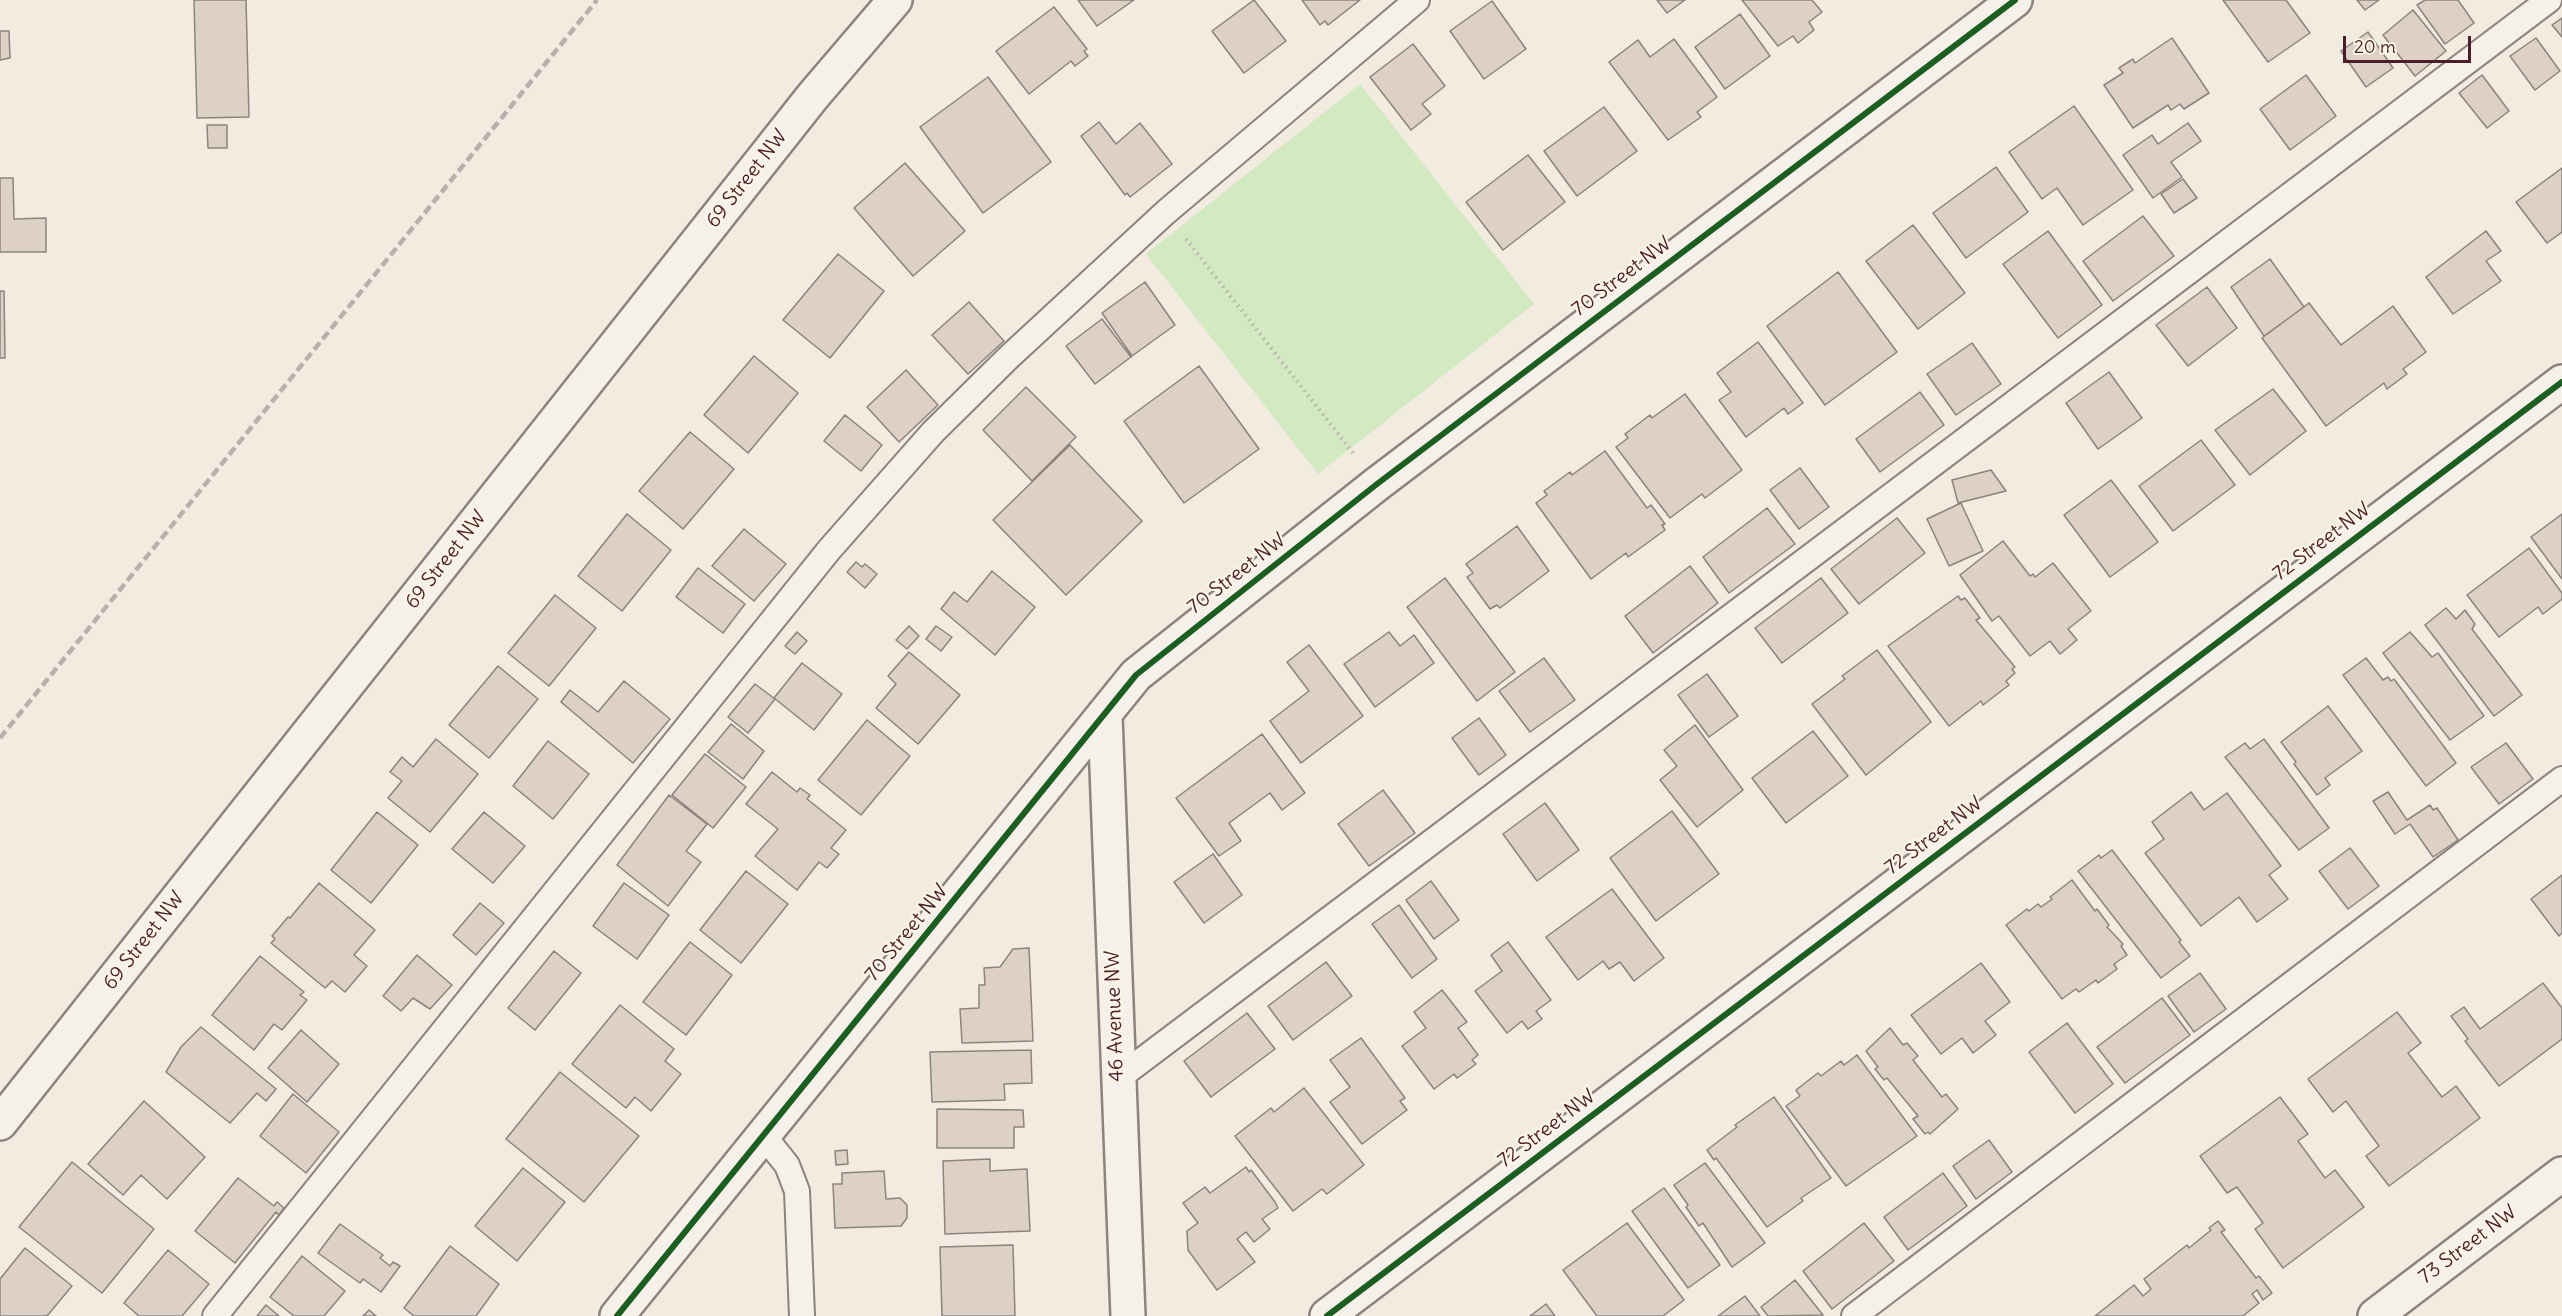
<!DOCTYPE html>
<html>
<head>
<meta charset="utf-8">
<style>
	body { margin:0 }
	#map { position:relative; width:2562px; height:1316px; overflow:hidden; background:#f2ebdf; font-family:Delius,sans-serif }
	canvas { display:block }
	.scale { position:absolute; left:2343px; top:36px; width:128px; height:27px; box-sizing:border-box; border:3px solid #4a1f2b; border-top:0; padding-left:8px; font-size:18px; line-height:21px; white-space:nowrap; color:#4a1f2b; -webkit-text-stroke:4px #fcf5e5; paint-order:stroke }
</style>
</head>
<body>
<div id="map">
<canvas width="2562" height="1316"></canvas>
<div class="scale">20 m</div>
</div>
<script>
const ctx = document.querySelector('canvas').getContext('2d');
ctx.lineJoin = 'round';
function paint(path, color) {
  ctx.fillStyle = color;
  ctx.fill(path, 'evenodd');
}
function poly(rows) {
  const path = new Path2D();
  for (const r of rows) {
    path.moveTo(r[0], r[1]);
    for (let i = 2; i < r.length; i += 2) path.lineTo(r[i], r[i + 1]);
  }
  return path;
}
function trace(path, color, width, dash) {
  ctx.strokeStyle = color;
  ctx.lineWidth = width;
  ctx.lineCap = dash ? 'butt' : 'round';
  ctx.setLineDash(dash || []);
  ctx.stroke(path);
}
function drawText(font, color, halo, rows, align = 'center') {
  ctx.font = font + ' Delius,sans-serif';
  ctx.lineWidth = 4.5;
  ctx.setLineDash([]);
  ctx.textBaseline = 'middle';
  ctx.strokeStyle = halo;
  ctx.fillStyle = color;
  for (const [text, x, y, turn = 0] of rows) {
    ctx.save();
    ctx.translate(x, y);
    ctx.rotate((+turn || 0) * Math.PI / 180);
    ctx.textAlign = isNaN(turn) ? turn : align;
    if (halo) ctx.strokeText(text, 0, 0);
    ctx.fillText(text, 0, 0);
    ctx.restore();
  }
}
paint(poly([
	[1360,84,1534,304,1318,474,1146,254]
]), '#d2e9c1');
const building = poly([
	[194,0,246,0,249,117,197,118,194,0],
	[1078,0,1134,0,1097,26,1078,0],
	[1254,0,1286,41,1244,73,1212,31,1254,0],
	[1302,0,1360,0,1328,25,1325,21,1320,25,1302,0],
	[1657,0,1685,0,1667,13,1657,0],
	[1742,0,1812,0,1822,12,1809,22,1814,30,1798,43,1793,36,1778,46,1742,0],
	[2223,0,2286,0,2310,33,2268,62,2223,0],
	[2357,0,2379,0,2365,10,2357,0],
	[2425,0,2458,0,2474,23,2445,44,2417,5,2425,0],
	[1492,1,1526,49,1484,79,1450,31,1492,1],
	[1054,7,1087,49,1084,51,1088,56,1075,66,1071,61,1029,94,996,51,1054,7],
	[2413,10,2446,51,2415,76,2383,35,2413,10],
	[1740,14,1770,56,1725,89,1695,47,1740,14],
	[2562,18,2562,37,2552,25,2562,18],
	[0,31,9,31,10,58,0,60,0,31],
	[2368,32,2393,68,2366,87,2341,51,2368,32],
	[2172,38,2209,93,2184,109,2180,104,2171,110,2168,105,2133,128,2104,85,2123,73,2119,68,2133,59,2135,63,2172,38],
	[2536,38,2560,71,2535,90,2510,56,2536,38],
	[1674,39,1717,97,1697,112,1701,117,1668,140,1609,62,1638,40,1650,57,1674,39],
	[1413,44,1445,86,1422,104,1431,114,1411,130,1370,77,1413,44],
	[2306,75,2336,116,2290,150,2260,109,2306,75],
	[2482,75,2509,111,2487,128,2459,93,2482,75],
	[988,77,1051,162,983,213,920,127,988,77],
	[2074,106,2133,190,2083,225,2057,188,2042,199,2009,152,2074,106],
	[1604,107,1637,151,1577,196,1544,151,1604,107],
	[1099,122,1116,144,1140,123,1172,164,1130,197,1127,193,1125,195,1081,136,1099,122],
	[2188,123,2201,141,2171,162,2182,177,2153,198,2123,155,2152,135,2158,144,2188,123],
	[207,125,227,125,227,148,208,148,207,125],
	[1528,155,1565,202,1503,250,1466,202,1528,155],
	[905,163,965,231,913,276,854,208,905,163],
	[1996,167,2028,212,1966,258,1933,213,1996,167],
	[2562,168,2562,232,2547,243,2516,202,2562,168],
	[0,178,13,178,14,219,46,218,46,252,0,252,0,178],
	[2183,179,2197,198,2174,213,2161,194,2183,179],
	[2143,216,2174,256,2113,301,2083,261,2143,216],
	[1913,225,1965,293,1918,329,1866,261,1913,225],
	[2048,231,2102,305,2058,338,2003,264,2048,231],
	[2486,231,2501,251,2486,261,2501,281,2453,314,2426,277,2486,231],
	[838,254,884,291,830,358,783,320,838,254],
	[2270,259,2304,307,2264,336,2231,287,2270,259],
	[1838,272,1897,352,1825,405,1767,326,1838,272],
	[1145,282,1175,325,1132,356,1102,313,1145,282],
	[2207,287,2237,328,2188,366,2156,325,2207,287],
	[0,291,4,291,5,358,0,358,0,291],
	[969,302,1004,341,968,374,932,335,969,302],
	[2309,303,2341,345,2393,306,2426,352,2403,369,2407,374,2387,389,2384,383,2326,426,2262,338,2309,303],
	[1102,319,1131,357,1095,384,1066,346,1102,319],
	[1758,342,1803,403,1788,414,1784,408,1746,437,1719,400,1731,392,1717,373,1758,342],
	[1972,343,2001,384,1956,415,1927,374,1972,343],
	[754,356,798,393,748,453,704,415,754,356],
	[1199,366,1259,449,1184,503,1124,421,1199,366],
	[906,370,938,405,899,442,867,407,906,370],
	[2109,372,2142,418,2098,449,2066,403,2109,372],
	[1026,387,1076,437,1032,481,983,430,1026,387],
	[2273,389,2306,431,2250,475,2215,430,2273,389],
	[1920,392,1944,425,1880,472,1856,439,1920,392],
	[1685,394,1742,470,1705,498,1702,494,1670,518,1616,447,1628,438,1625,434,1650,415,1652,418,1685,394],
	[845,415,882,445,861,471,824,441,845,415],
	[690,432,734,469,683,529,639,491,690,432],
	[2201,440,2235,485,2173,531,2139,486,2201,440],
	[1070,445,1142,521,1066,595,993,520,1070,445],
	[1605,451,1647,508,1651,505,1665,524,1662,525,1665,530,1628,557,1626,553,1591,579,1536,503,1547,495,1544,491,1570,472,1572,475,1605,451],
	[1800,468,1829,507,1799,529,1770,490,1800,468],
	[1991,470,2006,491,1958,503,1952,480,1991,470],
	[2111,480,2158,542,2110,577,2064,515,2111,480],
	[1961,503,1983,551,1949,566,1927,519,1961,503],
	[1767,508,1795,544,1729,593,1703,557,1767,508],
	[627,514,671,550,622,611,578,576,627,514],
	[2562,514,2562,579,2531,537,2562,514],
	[1897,518,1925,553,1859,604,1831,569,1897,518],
	[1517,526,1549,571,1500,608,1497,605,1490,609,1467,577,1473,573,1466,564,1517,526],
	[744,529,786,564,754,601,712,566,744,529],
	[2003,541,2030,576,2033,574,2035,577,2053,563,2091,611,2068,629,2077,640,2060,654,2050,641,2030,656,1999,616,1992,621,1960,575,2003,541],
	[2529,548,2562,593,2562,599,2543,614,2538,607,2499,637,2467,595,2529,548],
	[856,562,862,567,865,564,877,574,865,588,847,572,856,562],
	[1690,566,1718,603,1653,653,1625,616,1690,566],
	[698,568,745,604,723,633,676,597,698,568],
	[992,571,1035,607,995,655,941,609,954,592,967,602,992,571],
	[1445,578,1515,672,1477,701,1407,607,1445,578],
	[1821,578,1848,613,1782,663,1755,628,1821,578],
	[555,595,596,628,549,686,508,653,555,595],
	[1958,596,1961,600,1965,598,1980,618,1976,620,2015,667,2012,669,2015,673,2006,681,2009,685,1983,705,1981,701,1949,726,1888,646,1958,596],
	[2446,608,2456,619,2465,610,2475,624,2472,629,2522,695,2494,716,2425,625,2446,608],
	[909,626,919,636,907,649,896,640,909,626],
	[936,626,952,637,941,651,926,639,936,626],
	[797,632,807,641,795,654,785,646,797,632],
	[1389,632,1400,646,1414,635,1434,663,1375,707,1344,664,1389,632],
	[2410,632,2432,657,2438,653,2484,716,2450,740,2383,653,2410,632],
	[1309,645,1363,716,1301,763,1270,721,1309,691,1287,662,1309,645],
	[1877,650,1931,722,1866,775,1812,704,1845,679,1842,676,1877,650],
	[909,652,960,695,918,744,876,708,896,684,888,676,909,652],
	[1544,658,1575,700,1530,732,1499,691,1544,658],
	[2366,658,2383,680,2388,677,2391,681,2394,679,2456,763,2426,786,2343,675,2366,658],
	[802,663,842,694,814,730,774,698,802,663],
	[498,666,538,699,489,758,449,725,498,666],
	[1707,674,1738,716,1709,737,1678,695,1707,674],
	[624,681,670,719,633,763,561,702,570,690,598,712,624,681],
	[755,684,775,699,748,733,728,717,755,684],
	[2328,706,2362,751,2325,778,2330,785,2317,795,2294,764,2296,762,2281,742,2328,706],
	[1479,718,1506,755,1479,775,1452,738,1479,718],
	[867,720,910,756,861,815,818,780,867,720],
	[731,724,764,751,743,779,708,752,731,724],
	[1695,725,1743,790,1697,827,1660,780,1677,766,1664,750,1695,725],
	[1813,731,1848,776,1786,823,1752,778,1813,731],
	[1262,734,1305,793,1282,810,1270,793,1229,823,1241,841,1219,856,1176,798,1262,734],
	[436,739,478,774,430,832,388,798,402,781,390,772,402,757,413,767,436,739],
	[2264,739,2329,828,2299,850,2225,757,2245,743,2250,749,2264,739],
	[548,741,589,774,553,819,513,786,548,741],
	[2506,743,2533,779,2499,804,2471,767,2506,743],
	[705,754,746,787,713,828,672,795,705,754],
	[772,772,797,792,800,788,810,795,807,799,846,830,831,848,839,854,827,868,819,862,797,890,755,856,778,829,746,804,772,772],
	[1383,790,1415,833,1369,866,1338,824,1383,790],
	[2191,792,2204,810,2227,793,2281,866,2269,875,2288,899,2257,922,2239,897,2201,926,2145,853,2164,839,2152,822,2191,792],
	[2388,792,2407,820,2430,805,2433,810,2437,808,2458,840,2433,857,2410,824,2395,834,2373,801,2388,792],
	[669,795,707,824,686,851,701,862,668,906,617,865,669,795],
	[1545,803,1579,850,1537,881,1503,834,1545,803],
	[1672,811,1719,874,1656,921,1610,858,1672,811],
	[377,812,418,845,371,903,331,870,377,812],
	[484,812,525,846,493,883,452,849,484,812],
	[2350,848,2379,886,2348,909,2319,871,2350,848],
	[2112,850,2181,940,2179,942,2190,956,2161,978,2078,871,2099,855,2101,858,2112,850],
	[1213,854,1242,895,1204,923,1174,882,1213,854],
	[746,871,788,904,741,963,700,930,746,871],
	[2562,875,2562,933,2559,936,2531,899,2562,875],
	[2072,880,2095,911,2097,909,2109,925,2107,927,2123,944,2121,946,2127,955,2114,964,2117,969,2098,983,2096,980,2079,992,2076,989,2062,999,2006,925,2027,909,2029,911,2038,904,2041,907,2052,899,2050,897,2072,880],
	[1431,881,1459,920,1434,939,1406,900,1431,881],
	[319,883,375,930,354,955,367,966,345,992,332,981,325,988,271,943,275,939,272,936,288,917,290,918,319,883],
	[624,883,669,915,637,959,593,926,624,883],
	[1612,889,1664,958,1634,981,1620,962,1609,969,1603,961,1578,980,1546,937,1612,889],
	[480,903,504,923,476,955,453,935,480,903],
	[1399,905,1437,959,1412,978,1372,924,1399,905],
	[690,942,732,975,686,1035,643,1002,690,942],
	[1508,942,1551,1000,1536,1011,1542,1019,1528,1029,1522,1021,1507,1033,1475,991,1502,971,1491,955,1508,942],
	[1029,948,1033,1041,962,1043,960,1009,979,1008,979,985,985,985,984,968,1000,967,1013,949,1029,948],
	[554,951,581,973,535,1030,508,1008,554,951],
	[417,955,452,985,430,1009,413,998,401,1011,383,996,417,955],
	[260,956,304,992,300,995,307,1000,282,1030,274,1024,254,1050,212,1015,260,956],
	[1326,962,1352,996,1293,1040,1268,1006,1326,962],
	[1981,963,2010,1002,1985,1021,1996,1035,1973,1053,1962,1038,1941,1054,1911,1015,1981,963],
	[2200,973,2226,1009,2194,1032,2168,996,2200,973],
	[2543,983,2562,1008,2562,1039,2499,1086,2465,1041,2468,1039,2451,1016,2464,1007,2480,1029,2543,983],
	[1442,990,1467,1022,1458,1028,1478,1055,1472,1060,1476,1064,1457,1078,1454,1074,1434,1089,1402,1046,1426,1028,1414,1012,1442,990],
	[2162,998,2190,1035,2125,1083,2097,1047,2162,998],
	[620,1005,674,1049,665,1061,681,1074,651,1111,635,1097,626,1108,572,1064,620,1005],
	[2397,1012,2421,1043,2408,1053,2442,1097,2456,1086,2480,1118,2389,1186,2366,1156,2379,1146,2346,1101,2333,1112,2308,1079,2397,1012],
	[1247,1013,1275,1049,1211,1097,1184,1061,1247,1013],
	[2067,1023,2113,1084,2075,1113,2029,1052,2067,1023],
	[201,1027,276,1089,266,1101,257,1093,230,1123,166,1072,181,1047,201,1027],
	[1890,1028,1903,1045,1907,1043,1918,1056,1913,1060,1942,1097,1946,1094,1958,1109,1930,1134,1928,1132,1925,1134,1913,1119,1918,1116,1887,1078,1884,1080,1875,1069,1878,1067,1866,1051,1890,1028],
	[301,1030,339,1064,307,1102,268,1068,301,1030],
	[1361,1038,1405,1098,1400,1101,1407,1110,1362,1144,1330,1102,1350,1087,1330,1060,1361,1038],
	[1031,1050,1032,1083,1004,1084,1005,1100,932,1102,930,1052,1031,1050],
	[1857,1055,1917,1136,1846,1186,1786,1106,1800,1096,1796,1090,1818,1073,1821,1076,1841,1061,1844,1065,1857,1055],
	[560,1072,639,1136,584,1202,506,1139,560,1072],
	[1304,1088,1364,1165,1327,1194,1322,1189,1293,1211,1235,1136,1271,1108,1274,1112,1304,1088],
	[293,1094,339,1132,306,1173,260,1136,293,1094],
	[1774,1097,1831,1178,1801,1198,1803,1201,1767,1227,1716,1158,1714,1160,1707,1150,1737,1127,1735,1125,1774,1097],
	[2280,1097,2308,1134,2298,1141,2325,1178,2335,1170,2364,1207,2283,1268,2255,1229,2263,1223,2237,1187,2227,1193,2200,1156,2280,1097],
	[144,1101,205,1157,167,1199,141,1175,123,1195,88,1164,144,1101],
	[937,1109,1023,1110,1024,1127,1014,1127,1014,1148,937,1148,937,1109],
	[1989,1140,2012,1172,1976,1199,1953,1166,1989,1140],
	[847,1150,848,1164,836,1165,835,1151,847,1150],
	[990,1159,990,1171,1027,1169,1030,1231,945,1234,943,1161,990,1159],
	[72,1162,154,1229,102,1293,19,1227,72,1162],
	[1705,1163,1765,1243,1732,1267,1703,1223,1699,1226,1686,1207,1688,1205,1674,1185,1705,1163],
	[1246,1167,1249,1172,1251,1170,1275,1202,1278,1208,1262,1219,1270,1229,1254,1242,1246,1232,1237,1239,1255,1262,1217,1290,1188,1250,1187,1231,1198,1223,1183,1203,1205,1187,1210,1193,1246,1167],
	[523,1168,565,1202,517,1261,475,1226,523,1168],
	[884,1171,886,1199,900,1198,907,1205,907,1218,901,1226,835,1228,833,1184,842,1184,842,1173,884,1171],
	[1943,1173,1967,1206,1908,1250,1884,1217,1943,1173],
	[238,1178,274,1206,277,1202,284,1208,279,1215,276,1212,235,1263,195,1231,238,1178],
	[1664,1188,1720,1265,1688,1288,1632,1211,1664,1188],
	[2218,1221,2225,1230,2221,1232,2256,1278,2259,1276,2272,1293,2263,1300,2257,1290,2252,1294,2259,1303,2243,1316,2095,1316,2134,1285,2143,1296,2151,1289,2144,1279,2187,1245,2189,1248,2211,1230,2209,1228,2218,1221],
	[1627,1223,1684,1300,1663,1316,1597,1316,1563,1270,1627,1223],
	[1864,1223,1894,1261,1832,1309,1803,1271,1864,1223],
	[340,1224,383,1255,380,1258,390,1266,393,1262,400,1266,381,1292,363,1279,360,1283,318,1253,340,1224],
	[1013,1245,1015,1316,942,1316,940,1247,1013,1245],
	[450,1246,499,1284,476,1316,414,1316,404,1308,450,1246],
	[25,1248,72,1286,47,1316,0,1316,0,1279,25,1248],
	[168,1250,209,1284,182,1316,139,1316,124,1303,168,1250],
	[302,1256,345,1291,324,1316,294,1316,270,1297,302,1256],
	[1795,1280,1823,1315,1768,1316,1761,1307,1795,1280],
	[1745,1296,1760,1316,1718,1316,1745,1296],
	[1546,1304,1555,1316,1530,1316,1546,1304],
	[266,1305,279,1316,257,1316,266,1305],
	[369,1310,376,1316,363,1316,369,1310]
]);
paint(building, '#ddd1c5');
trace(building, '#8e827f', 1.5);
const lane = poly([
	[1117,1079,2549,0],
	[763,1135,787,1165,797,1191,802,1316],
	[215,1316,829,550,933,432,1009,357,1166,212,1417,0],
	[1854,1316,2562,779]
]);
const street = poly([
	[1105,716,1128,1316],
	[0,1123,813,96,895,0],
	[617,1316,1136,675,1377,484,2015,0],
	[1327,1316,2562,382],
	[2375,1316,2562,1174]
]);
trace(lane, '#8e827f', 28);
trace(street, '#8e827f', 38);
trace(poly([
	[1186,239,1353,453]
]), '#b7b0ac', 4, [1.5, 4.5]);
trace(lane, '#f5f1ea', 24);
trace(street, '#f5f1ea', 33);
trace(poly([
	[0,738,597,0]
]), '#b7b0ac', 4.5, [9, 4.5]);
trace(poly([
	[617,1316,1136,675,1377,484,2015,0],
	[1327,1316,2562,382]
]), '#1b5e20', 6);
drawText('20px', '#4a1f2b', '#fcf5e5', [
	["69 Street NW",747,179,-52],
	["70 Street NW",1622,277,-37],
	["72 Street NW",2322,542,-37],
	["69 Street NW",446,560,-52],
	["70 Street NW",1237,574,-38],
	["72 Street NW",1934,836,-37],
	["70 Street NW",907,933,-51],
	["69 Street NW",144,941,-52],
	["46 Avenue NW",1115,1016,-92],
	["72 Street NW",1547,1129,-37],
	["73 Street NW",2468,1245,-37]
]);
</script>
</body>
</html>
